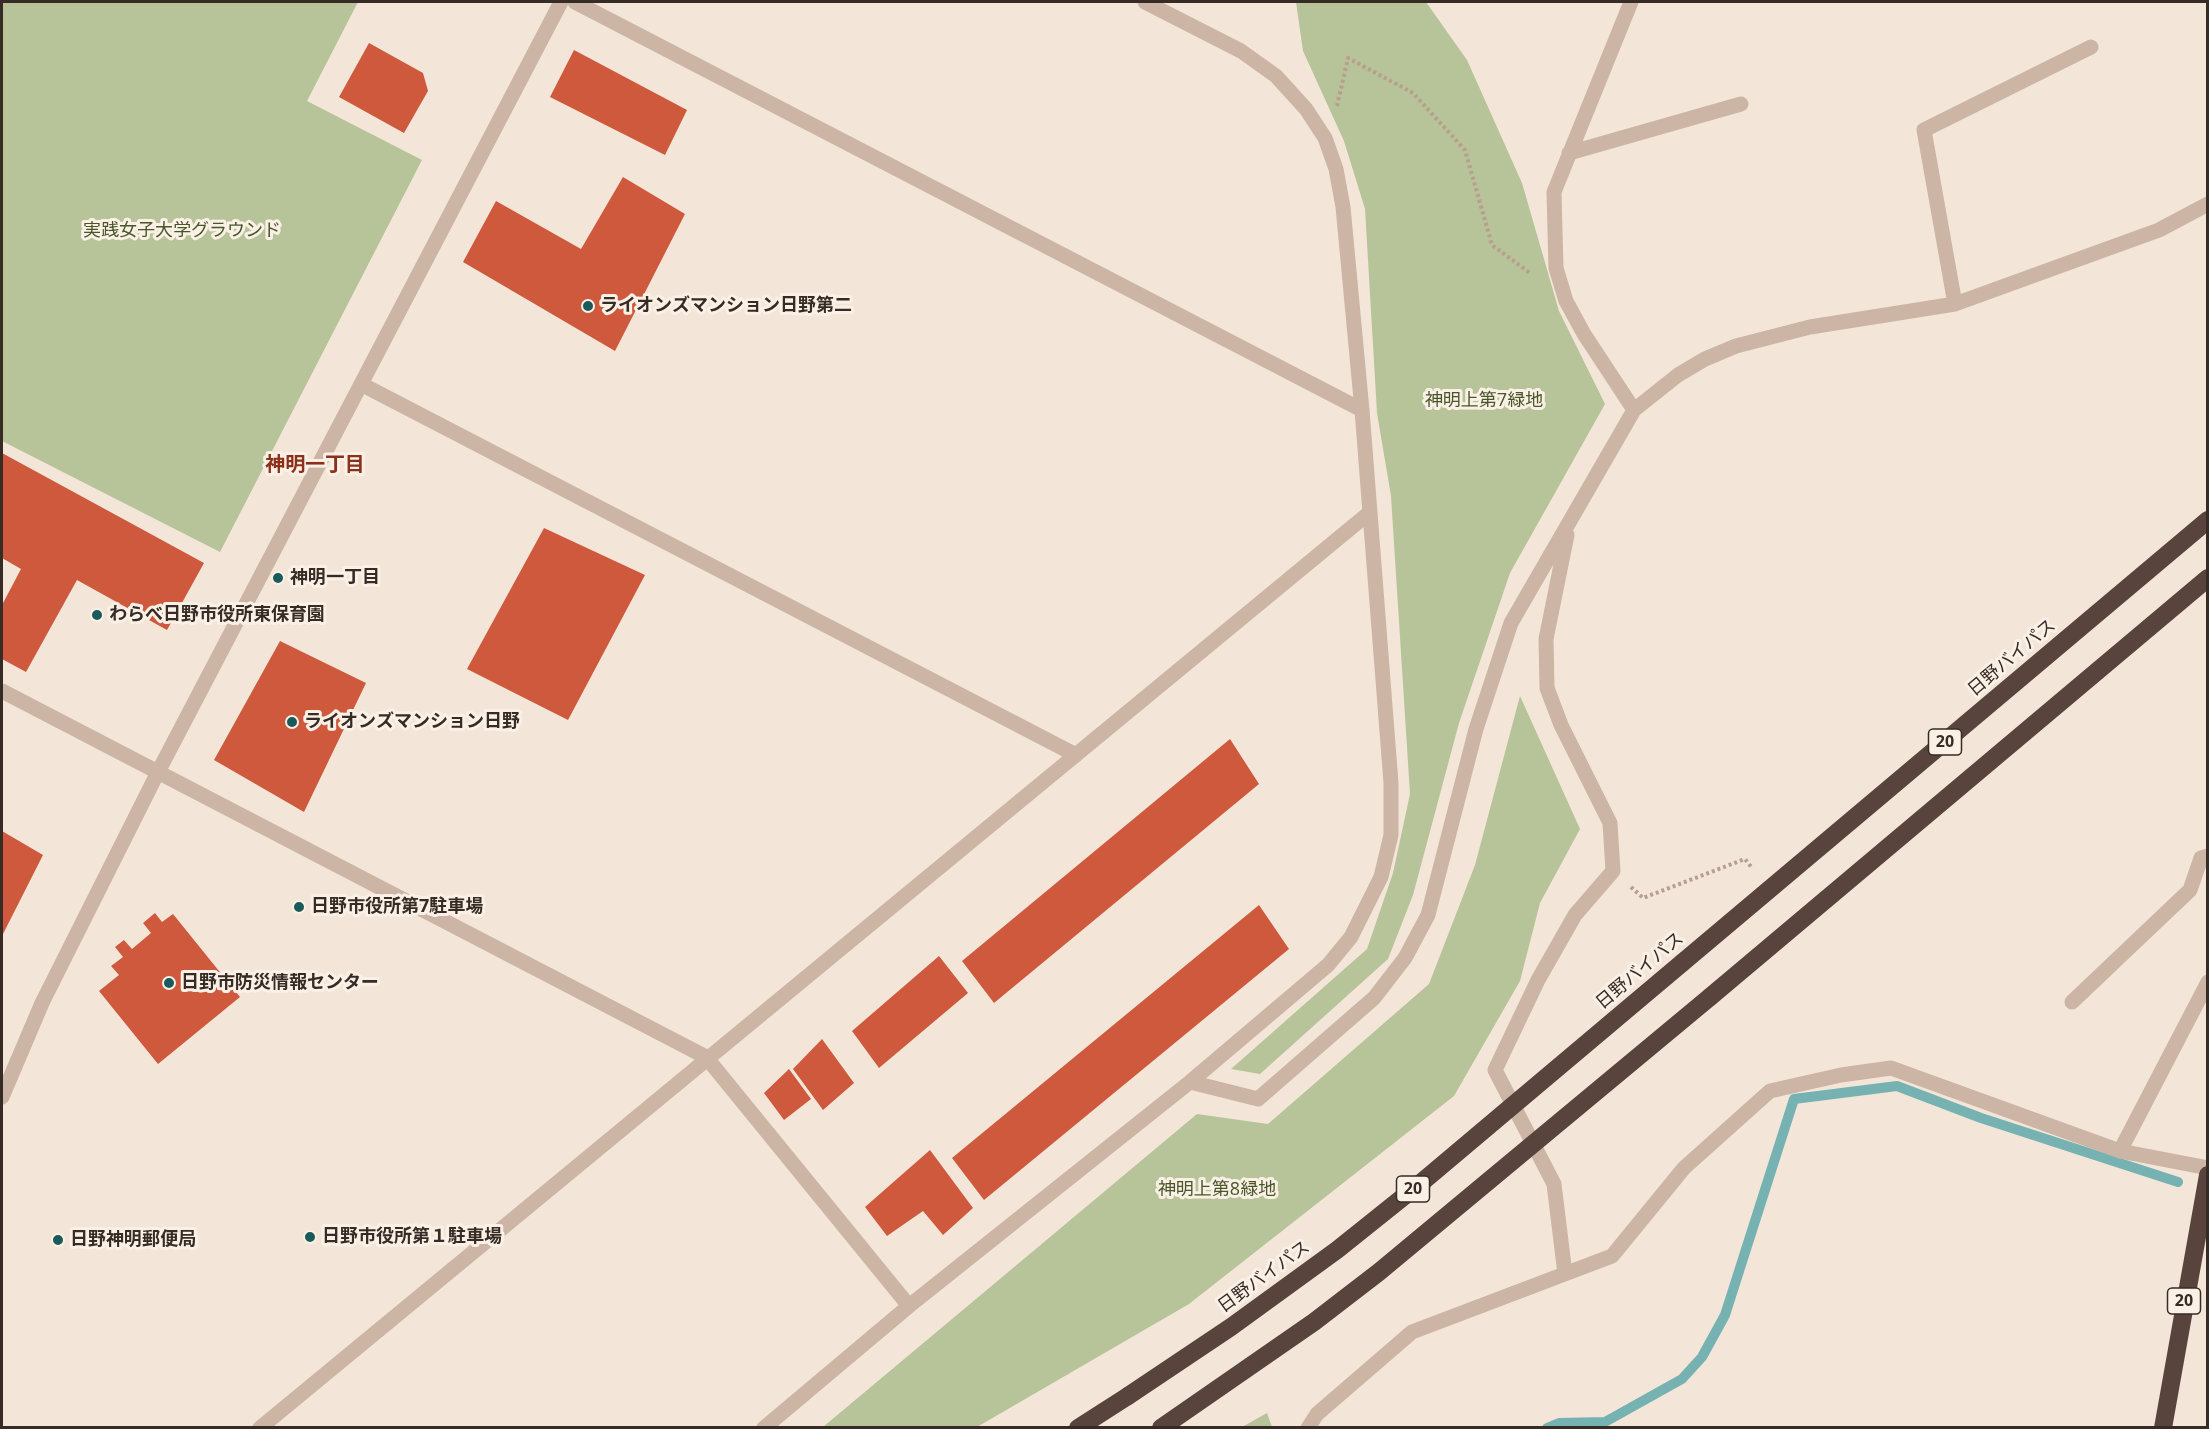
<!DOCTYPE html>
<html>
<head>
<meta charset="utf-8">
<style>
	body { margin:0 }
	#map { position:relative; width:2209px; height:1429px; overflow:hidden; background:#f3e6d9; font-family:"Open Sans",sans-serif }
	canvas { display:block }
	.frame { position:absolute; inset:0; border:3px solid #372b26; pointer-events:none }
</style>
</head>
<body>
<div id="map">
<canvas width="2209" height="1429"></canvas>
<div class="frame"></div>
</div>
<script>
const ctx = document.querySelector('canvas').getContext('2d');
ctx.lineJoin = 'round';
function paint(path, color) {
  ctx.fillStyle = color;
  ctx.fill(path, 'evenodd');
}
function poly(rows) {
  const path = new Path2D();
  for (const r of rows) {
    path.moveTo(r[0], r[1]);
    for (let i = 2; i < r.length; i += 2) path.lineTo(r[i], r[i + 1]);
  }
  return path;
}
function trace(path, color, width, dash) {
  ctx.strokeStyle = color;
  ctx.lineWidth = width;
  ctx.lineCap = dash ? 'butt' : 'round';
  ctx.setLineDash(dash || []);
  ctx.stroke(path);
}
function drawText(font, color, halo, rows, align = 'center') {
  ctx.font = font + ' "Open Sans","Noto Sans JP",sans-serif';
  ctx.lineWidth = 6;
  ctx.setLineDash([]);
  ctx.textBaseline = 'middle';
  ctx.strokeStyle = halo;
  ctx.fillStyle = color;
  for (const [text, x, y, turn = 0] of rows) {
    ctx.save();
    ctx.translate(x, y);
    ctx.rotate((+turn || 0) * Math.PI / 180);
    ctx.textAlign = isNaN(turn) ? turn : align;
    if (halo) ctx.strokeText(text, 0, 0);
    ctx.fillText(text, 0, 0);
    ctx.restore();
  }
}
paint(poly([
	[2,2,358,2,307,101,422,160,220,552,2,441],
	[1296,2,1426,2,1467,60,1522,183,1559,311,1605,404,1510,573,1459,723,1413,895,1388,959,1260,1074,1231,1069,1367,949,1393,873,1410,794,1391,496,1377,413,1365,209,1344,141,1303,51],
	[1520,696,1580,829,1540,903,1520,981,1454,1096,1189,1304,977,1427,823,1427,1197,1114,1268,1124,1429,984,1475,865],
	[1267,1413,1272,1427,1242,1427]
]), '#b7c398');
trace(poly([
	[1547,1428,1559,1423,1605,1422,1682,1379,1702,1357,1725,1315,1794,1099,1897,1086,1981,1118,2178,1182]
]), '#76b2b2', 10);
paint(poly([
	[369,43,423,73,428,91,404,133,339,97],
	[574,50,687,110,665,155,550,97],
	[623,177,685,214,615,351,463,262,496,201,581,249],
	[2,453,204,563,167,630,77,580,26,672,2,659,2,605,21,569,2,558],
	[544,528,645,575,568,720,467,669],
	[280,641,366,683,304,812,214,760],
	[1230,739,1259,784,994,1003,962,961],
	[2,831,43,855,2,936],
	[1259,905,1289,949,984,1200,952,1158],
	[155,913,162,922,173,914,240,997,158,1064,99,991,119,975,111,966,123,957,115,947,124,940,132,949,151,933,143,923],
	[939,956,968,993,879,1068,852,1031],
	[822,1039,854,1083,823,1110,793,1069],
	[789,1069,811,1099,784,1120,764,1093],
	[930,1150,973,1208,943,1235,923,1211,887,1236,865,1207]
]), '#ce593d');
trace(poly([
	[1337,106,1348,58,1413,93,1465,150,1492,245,1530,273],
	[1631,887,1643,898,1745,859,1752,868]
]), '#b89e8f', 4, [3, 3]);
trace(poly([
	[575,2,1362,410],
	[1631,2,1554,192,1556,268,1566,301,1584,334,1634,410],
	[1569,153,1741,104],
	[1955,304,1924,130,2091,47],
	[361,384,1076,755],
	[2,691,706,1057,909,1306],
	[2072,1002,2190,890,2201,858,2208,856],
	[1190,1082,1258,1099,1374,998,1405,958,1428,915,1476,729,1511,623,1634,410,1678,375,1705,359,1736,346,1810,327,1955,304,2159,230,2208,204],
	[2,1097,42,1003,158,772,561,2],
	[2120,1151,2208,982],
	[1565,1274,1554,1184,1495,1070,1538,980,1575,915,1613,871,1610,823,1561,725,1547,688,1546,639,1567,535],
	[260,1428,1369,513],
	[764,1428,909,1306,1190,1082,1328,965,1351,937,1381,877,1391,835,1391,783,1362,410,1343,207,1336,169,1325,138,1306,109,1276,76,1241,51,1145,2],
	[1308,1428,1317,1414,1412,1332,1612,1256,1684,1168,1770,1091,1841,1075,1891,1068,2120,1151,2208,1168]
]), '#ccb5a4', 15);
trace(poly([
	[1682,963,2208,520],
	[1710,997,2208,578],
	[1078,1428,1128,1396],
	[2163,1428,2208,1175]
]), '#58443d', 18);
trace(poly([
	[1128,1396,1231,1327,1337,1250,1422,1182,1682,963],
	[1161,1428,1314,1322,1379,1272,1710,997]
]), '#58443d', 18);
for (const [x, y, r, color] of [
	[588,306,6,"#195a5b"],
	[278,578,6,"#195a5b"],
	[97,615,6,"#195a5b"],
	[292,722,6,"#195a5b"],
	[299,907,6,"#195a5b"],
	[169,983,6,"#195a5b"],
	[310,1237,6,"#195a5b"],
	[58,1240,6,"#195a5b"]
]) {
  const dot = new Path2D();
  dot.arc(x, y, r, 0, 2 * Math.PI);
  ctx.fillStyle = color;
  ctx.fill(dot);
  trace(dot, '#faf0e6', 2);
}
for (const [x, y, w] of [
	[1945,742,33],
	[1413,1189,33],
	[2184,1301,33]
]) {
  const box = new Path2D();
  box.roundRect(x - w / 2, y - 13, w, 26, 4.5);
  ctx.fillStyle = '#faf0e6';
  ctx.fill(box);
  trace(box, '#372b26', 1.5);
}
drawText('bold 16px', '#372b26', null, [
	["20",1945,742],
	["20",1413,1189],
	["20",2184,1301]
]);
drawText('18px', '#485729', '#faf0e6', [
	["実践女子大学グラウンド",182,231],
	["神明上第7緑地",1484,401],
	["神明上第8緑地",1217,1190]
]);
drawText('bold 18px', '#372b26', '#faf0e6', [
	["ライオンズマンション日野第二",600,306],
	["神明一丁目",290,578],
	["わらべ日野市役所東保育園",109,615],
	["ライオンズマンション日野",304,722],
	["日野市役所第7駐車場",311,907],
	["日野市防災情報センター",181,983],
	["日野市役所第１駐車場",322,1237],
	["日野神明郵便局",70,1240]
], 'left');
drawText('18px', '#372b26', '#faf0e6', [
	["日野バイパス",2012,658,-40],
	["日野バイパス",1640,971,-40],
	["日野バイパス",1264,1277,-36]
]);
drawText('bold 20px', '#8b301a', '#faf0e6', [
	["神明一丁目",315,465]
]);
</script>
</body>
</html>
